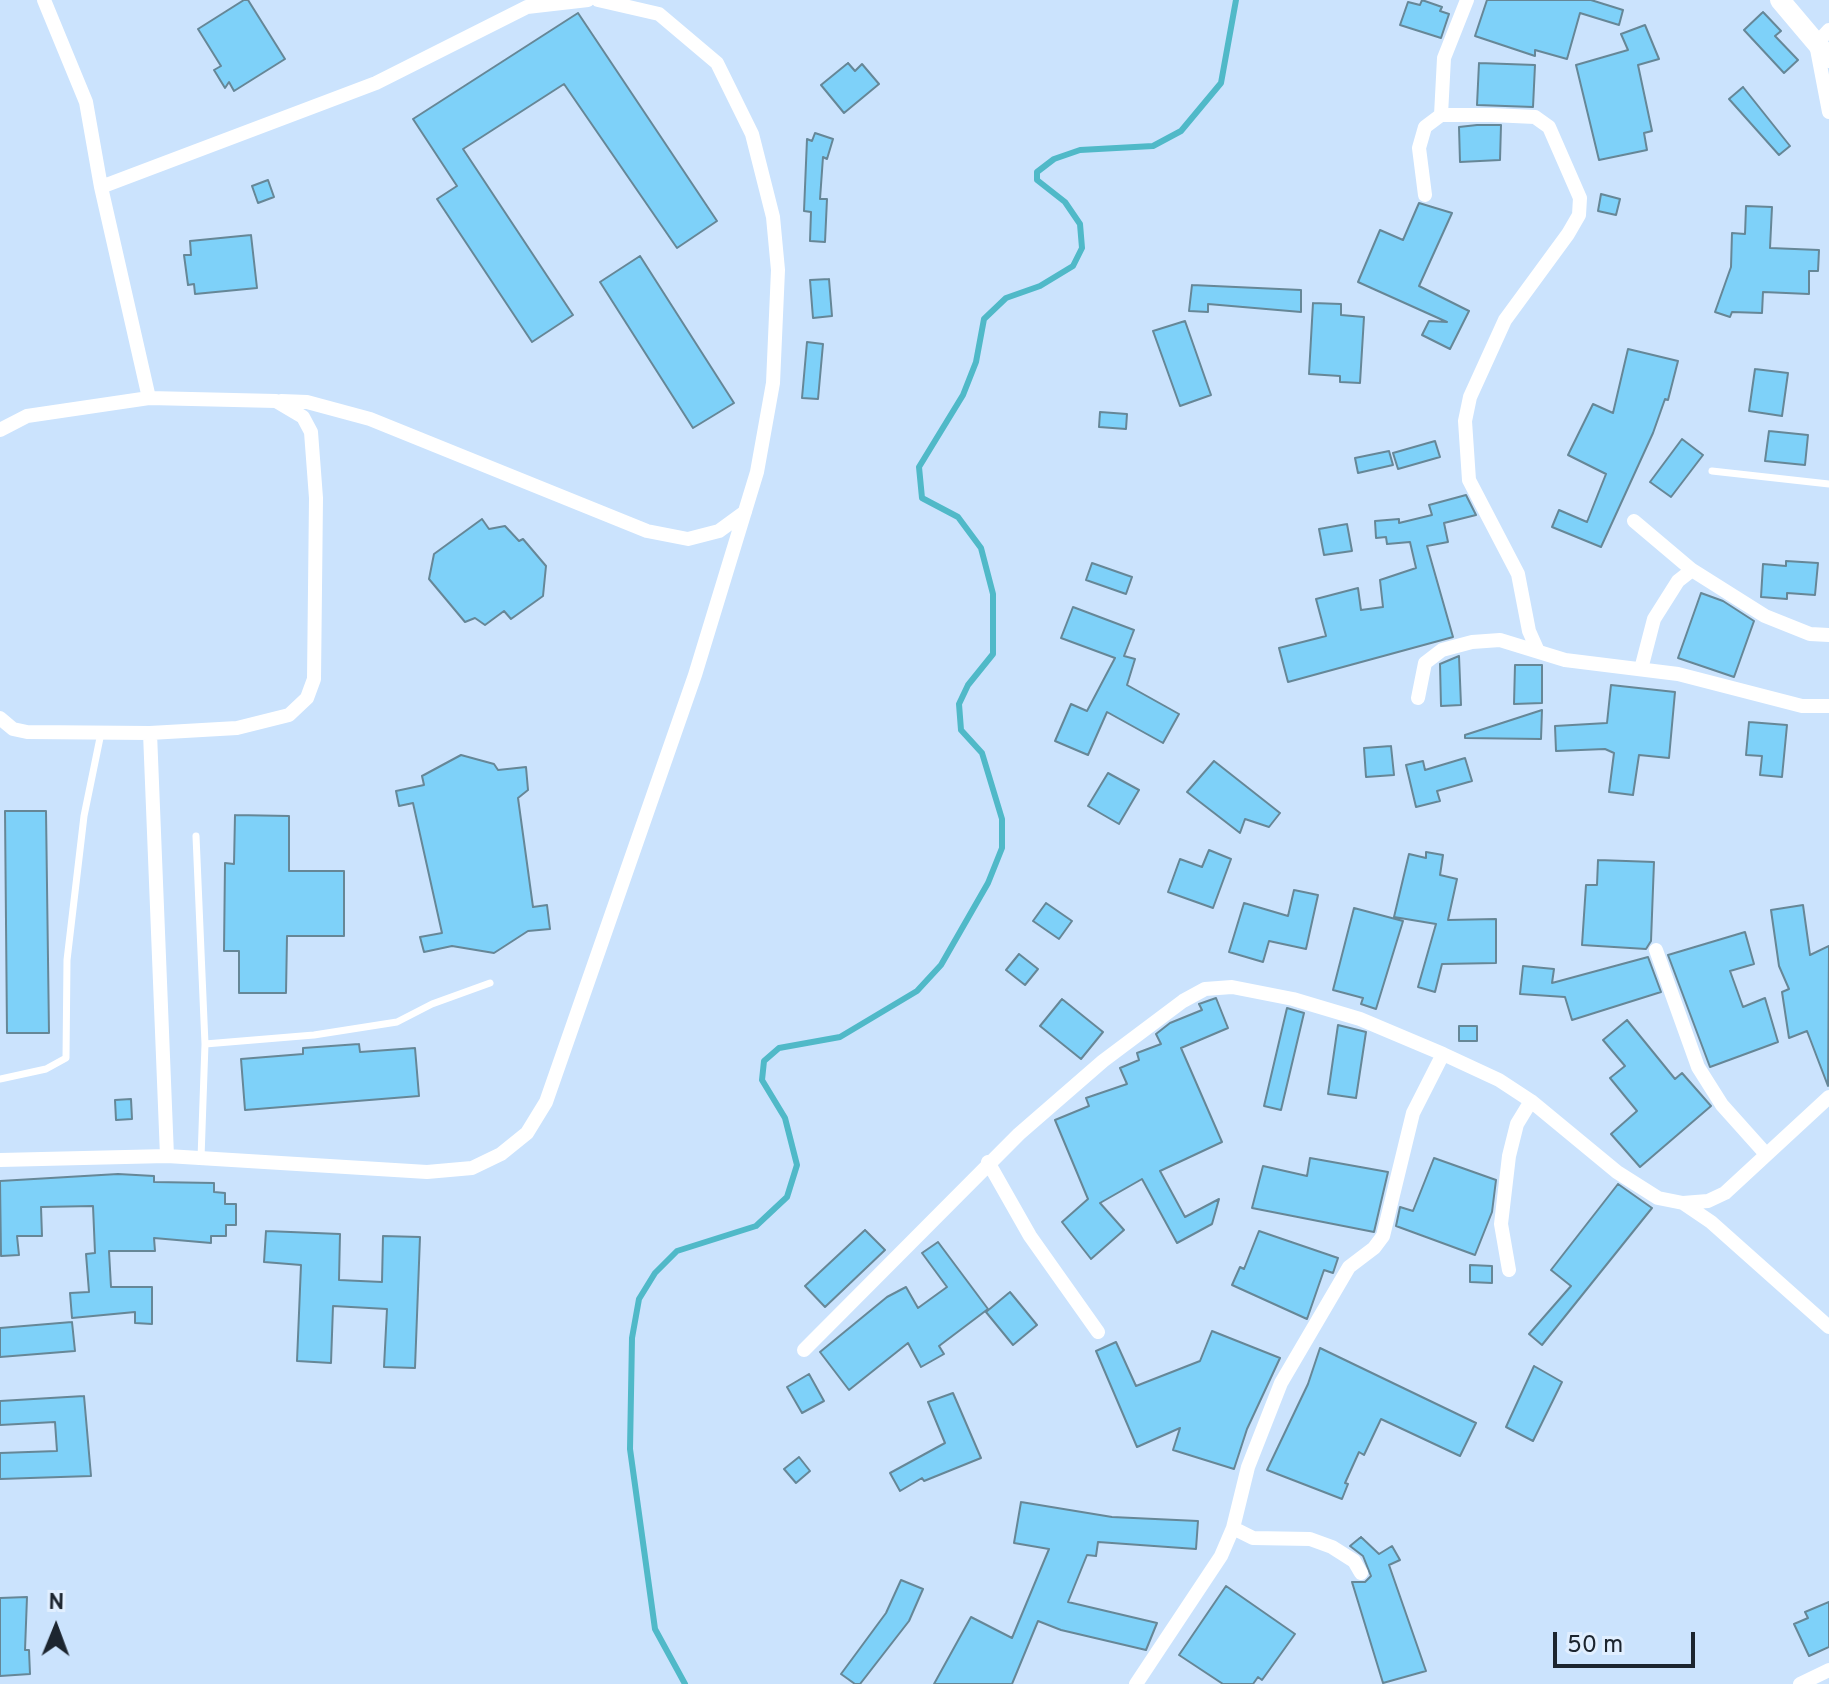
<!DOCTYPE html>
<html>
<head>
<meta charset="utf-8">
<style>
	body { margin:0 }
	#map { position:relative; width:1829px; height:1684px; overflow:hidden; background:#cbe3fd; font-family:Overpass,sans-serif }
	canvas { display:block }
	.north { position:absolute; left:16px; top:1588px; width:80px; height:80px; -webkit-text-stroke:6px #e1efff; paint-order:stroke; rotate:1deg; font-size:22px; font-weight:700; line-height:32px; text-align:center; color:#1c252f }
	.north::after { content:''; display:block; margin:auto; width:28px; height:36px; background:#1c252f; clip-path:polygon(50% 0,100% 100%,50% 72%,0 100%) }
	.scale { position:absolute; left:1553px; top:1632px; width:142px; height:36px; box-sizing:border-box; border:4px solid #1c252f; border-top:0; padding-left:10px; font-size:24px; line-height:28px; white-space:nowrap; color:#1c252f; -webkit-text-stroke:6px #e1efff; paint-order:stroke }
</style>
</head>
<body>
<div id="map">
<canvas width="1829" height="1684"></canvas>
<div class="north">N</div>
<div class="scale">50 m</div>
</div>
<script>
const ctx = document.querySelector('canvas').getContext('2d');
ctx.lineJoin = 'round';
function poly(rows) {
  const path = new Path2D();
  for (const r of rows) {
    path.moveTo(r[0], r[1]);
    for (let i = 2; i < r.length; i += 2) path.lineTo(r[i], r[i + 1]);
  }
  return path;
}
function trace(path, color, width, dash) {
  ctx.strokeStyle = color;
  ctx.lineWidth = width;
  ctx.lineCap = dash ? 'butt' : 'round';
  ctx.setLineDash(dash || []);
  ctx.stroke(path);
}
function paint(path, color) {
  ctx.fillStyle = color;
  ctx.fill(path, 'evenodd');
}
trace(poly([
	[685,1684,655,1629,630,1449,632,1338,639,1299,655,1273,677,1251,756,1226,787,1197,797,1165,785,1118,762,1080,764,1061,779,1048,840,1037,917,991,941,965,988,883,1002,848,1002,819,982,753,961,730,959,704,968,685,993,654,993,594,981,548,958,517,922,498,919,467,963,395,976,362,984,319,1006,298,1040,286,1073,266,1082,248,1080,224,1065,202,1037,180,1037,172,1054,159,1080,150,1153,146,1181,131,1221,83,1236,0]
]), '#50b9c8', 6);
const building = poly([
	[244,0,248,0,285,59,234,91,229,82,225,88,214,70,221,66,198,29,244,0],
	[1422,0,1442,7,1440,11,1449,14,1441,38,1400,25,1408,2,1420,5,1422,0],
	[1487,0,1591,0,1623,10,1619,25,1580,13,1567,59,1535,50,1535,56,1475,36,1487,0],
	[1763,12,1781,31,1775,36,1798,60,1784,73,1744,30,1763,12],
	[578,13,717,221,677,248,564,84,463,149,573,315,532,342,437,199,457,186,413,119,578,13],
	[1645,25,1659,59,1638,65,1652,131,1644,133,1647,150,1599,160,1576,65,1628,50,1621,34,1645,25],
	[848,63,855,71,862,64,879,84,844,113,821,85,848,63],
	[1479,63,1535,65,1533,107,1477,105,1479,63],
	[1743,87,1790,146,1779,155,1729,99,1743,87],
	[1477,125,1501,125,1500,160,1460,162,1459,127,1477,125],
	[815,133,833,139,827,159,823,157,820,199,827,199,825,242,810,241,811,212,804,211,807,139,812,141,815,133],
	[268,180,274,197,258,203,252,186,268,180],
	[1601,194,1620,199,1616,215,1598,211,1601,194],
	[1419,203,1452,213,1419,286,1469,311,1450,349,1422,335,1429,321,1447,322,1358,282,1380,230,1403,240,1419,203],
	[1746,206,1772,207,1770,248,1819,250,1818,271,1809,271,1809,294,1763,292,1762,313,1732,312,1730,317,1715,312,1731,267,1732,233,1745,234,1746,206],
	[251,235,257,288,195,294,194,284,188,285,184,255,191,255,190,241,251,235],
	[640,256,734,403,693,428,600,282,640,256],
	[829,279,832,316,813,318,810,280,829,279],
	[1192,285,1301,290,1301,312,1208,304,1208,312,1189,311,1192,285],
	[1313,303,1341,304,1341,315,1364,317,1360,383,1340,382,1340,376,1309,374,1313,303],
	[1185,321,1211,395,1180,406,1153,331,1185,321],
	[807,342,823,344,818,399,802,398,807,342],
	[1628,349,1678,361,1668,400,1665,399,1653,433,1601,547,1552,527,1559,510,1587,522,1606,474,1568,455,1593,404,1613,413,1628,349],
	[1755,369,1788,373,1782,416,1749,411,1755,369],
	[1100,412,1127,414,1126,429,1099,427,1100,412],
	[1769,431,1808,435,1805,465,1765,461,1769,431],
	[1682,439,1703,455,1671,497,1650,482,1682,439],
	[1435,441,1440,457,1398,469,1393,453,1435,441],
	[1389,451,1393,465,1358,473,1355,458,1389,451],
	[1466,495,1476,515,1444,523,1448,542,1427,546,1453,637,1288,682,1279,648,1326,636,1316,599,1358,588,1361,610,1383,607,1380,580,1416,568,1410,542,1387,544,1386,537,1376,538,1375,521,1399,519,1399,523,1432,515,1429,505,1466,495],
	[482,519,489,529,505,526,519,541,523,539,546,566,543,596,511,619,504,611,485,625,475,618,465,622,429,579,434,554,482,519],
	[1347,524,1352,551,1324,555,1319,529,1347,524],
	[1786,561,1818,563,1815,595,1787,593,1787,599,1761,597,1763,564,1786,566,1786,561],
	[1092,563,1132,577,1126,594,1086,580,1092,563],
	[1701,593,1723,601,1754,621,1734,677,1678,658,1701,593],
	[1073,607,1134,630,1124,656,1135,659,1127,685,1179,714,1163,743,1107,712,1088,755,1055,741,1071,704,1087,711,1115,658,1061,638,1073,607],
	[1459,656,1461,705,1441,706,1440,664,1459,656],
	[1515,665,1542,665,1542,703,1514,704,1515,665],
	[1611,685,1675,692,1669,758,1639,755,1633,795,1609,792,1614,753,1605,749,1556,751,1555,726,1607,723,1611,685],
	[1542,710,1541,739,1465,738,1465,735,1542,710],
	[1749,722,1787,725,1782,777,1760,775,1762,756,1746,755,1749,722],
	[1391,746,1394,775,1366,777,1364,748,1391,746],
	[461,755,494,764,498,770,526,767,528,790,518,798,533,907,547,905,550,929,528,931,494,953,452,946,424,952,420,937,442,933,413,803,399,806,396,791,424,785,422,776,461,755],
	[1465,758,1472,781,1437,791,1440,801,1416,807,1406,765,1423,761,1425,770,1465,758],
	[1214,761,1280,813,1269,827,1245,819,1240,833,1187,792,1214,761],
	[1108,773,1139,790,1119,824,1088,806,1108,773],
	[5,811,46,811,49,1033,7,1033,5,811],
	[235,815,289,816,289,871,344,871,344,936,287,936,286,993,239,993,239,951,224,951,225,863,234,864,235,815],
	[1209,850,1231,859,1213,908,1168,892,1180,859,1202,867,1209,850],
	[1426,852,1443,855,1440,875,1457,879,1448,920,1496,919,1496,963,1442,964,1435,992,1418,987,1436,924,1394,917,1409,854,1426,858,1426,852],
	[1598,860,1654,862,1651,941,1646,949,1582,945,1586,885,1597,885,1598,860],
	[1294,890,1318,895,1306,949,1269,941,1263,962,1229,952,1244,903,1288,916,1294,890],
	[1046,903,1072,921,1059,939,1033,921,1046,903],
	[1803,905,1810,955,1829,946,1828,1086,1807,1031,1789,1038,1782,992,1789,989,1779,966,1771,910,1803,905],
	[1354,908,1403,921,1376,1009,1361,1004,1363,998,1333,990,1354,908],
	[1745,932,1754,964,1730,971,1743,1007,1765,998,1778,1042,1710,1067,1668,955,1745,932],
	[1019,954,1038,969,1025,985,1006,970,1019,954],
	[1648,957,1661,992,1572,1020,1565,997,1520,994,1523,966,1554,969,1552,983,1648,957],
	[1216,998,1228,1028,1181,1048,1222,1142,1160,1171,1185,1217,1219,1199,1212,1224,1177,1243,1142,1179,1100,1203,1124,1230,1091,1259,1062,1222,1088,1199,1055,1120,1089,1106,1086,1098,1127,1084,1120,1068,1139,1060,1137,1053,1161,1044,1156,1034,1170,1023,1202,1010,1199,1004,1216,998],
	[1062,999,1103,1032,1081,1059,1040,1026,1062,999],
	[1287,1008,1304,1013,1281,1110,1264,1106,1287,1008],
	[1627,1020,1675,1079,1682,1073,1711,1106,1640,1167,1611,1134,1637,1111,1610,1078,1625,1066,1603,1040,1627,1020],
	[1338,1025,1366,1032,1356,1098,1328,1094,1338,1025],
	[1459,1026,1477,1026,1477,1041,1459,1041,1459,1026],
	[359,1044,360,1052,415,1048,419,1096,245,1110,241,1059,303,1054,303,1048,359,1044],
	[131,1099,132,1119,116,1120,115,1100,131,1099],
	[1310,1158,1388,1172,1374,1232,1252,1208,1263,1166,1307,1176,1310,1158],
	[1434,1158,1496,1180,1492,1212,1475,1255,1396,1226,1400,1207,1413,1211,1434,1158],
	[118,1174,154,1176,154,1182,214,1183,214,1192,225,1193,225,1204,236,1204,236,1225,226,1225,226,1236,211,1236,211,1243,154,1238,155,1251,109,1251,111,1287,152,1287,152,1324,135,1323,135,1312,72,1318,70,1293,89,1292,86,1254,95,1253,93,1206,41,1207,42,1236,17,1236,19,1255,1,1256,0,1181,118,1174],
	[1618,1184,1652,1208,1542,1345,1529,1334,1571,1286,1551,1270,1618,1184],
	[865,1230,885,1250,825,1307,805,1286,865,1230],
	[266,1231,340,1234,339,1280,382,1282,383,1236,420,1237,415,1368,384,1367,387,1309,333,1306,331,1363,297,1361,301,1265,264,1262,266,1231],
	[1259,1231,1338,1258,1333,1273,1324,1270,1307,1319,1232,1285,1240,1267,1244,1269,1259,1231],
	[938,1242,988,1309,939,1346,944,1354,921,1367,908,1343,849,1390,820,1352,887,1297,906,1287,918,1308,947,1287,922,1253,938,1242],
	[1470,1265,1492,1266,1492,1283,1470,1282,1470,1265],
	[1010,1292,1037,1325,1013,1345,986,1312,1010,1292],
	[72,1322,75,1351,0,1357,0,1328,72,1322],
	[1212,1331,1280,1358,1247,1429,1234,1469,1173,1450,1180,1428,1137,1447,1096,1351,1116,1342,1136,1386,1200,1361,1212,1331],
	[1320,1348,1476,1423,1460,1456,1381,1419,1364,1455,1359,1452,1345,1483,1348,1484,1342,1499,1267,1470,1308,1384,1320,1348],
	[1534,1366,1562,1382,1533,1441,1506,1427,1534,1366],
	[809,1374,824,1401,802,1413,787,1387,809,1374],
	[953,1393,981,1458,924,1481,922,1478,900,1491,890,1473,945,1443,928,1402,953,1393],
	[84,1396,91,1476,0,1479,0,1453,57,1451,55,1422,0,1425,0,1401,84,1396],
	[799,1457,810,1471,796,1483,784,1469,799,1457],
	[1021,1502,1112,1517,1198,1521,1196,1549,1098,1542,1096,1556,1087,1555,1068,1602,1157,1623,1146,1650,1061,1630,1038,1621,1012,1684,934,1684,971,1617,1012,1638,1049,1549,1014,1543,1021,1502],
	[1361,1537,1379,1554,1392,1546,1400,1560,1389,1565,1426,1671,1383,1683,1352,1582,1365,1582,1371,1576,1363,1556,1350,1546,1361,1537],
	[901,1580,923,1589,909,1621,860,1684,855,1684,841,1674,886,1613,901,1580],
	[1226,1586,1295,1634,1262,1680,1258,1677,1253,1684,1223,1684,1179,1655,1226,1586],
	[27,1597,25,1650,29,1650,30,1674,0,1676,0,1598,27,1597],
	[1829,1602,1829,1647,1809,1656,1794,1624,1808,1618,1805,1612,1829,1602]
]);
paint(building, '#7ed1f9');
trace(building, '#668797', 2);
trace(poly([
	[1712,471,1829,484],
	[196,836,205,1044,201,1158],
	[205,1044,314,1035,397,1022,432,1004,490,983],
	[0,1079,46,1069,66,1058,67,960,84,816,101,733]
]), '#fff', 7);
trace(poly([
	[44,0,86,102,101,187,149,398],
	[1829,30,1816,44,1829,112],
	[1441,115,1444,58,1467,0],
	[101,187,376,83,527,7,588,0],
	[1425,195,1419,148,1425,127,1441,115,1492,115,1535,117,1549,127,1580,198,1579,215,1568,234,1505,320,1470,397,1465,421,1469,480,1518,574,1529,631,1537,649],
	[281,401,307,402,370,419,647,531,688,539,719,531,745,512],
	[0,430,27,416,149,398,276,401,303,417,311,432,316,498,314,679,307,698,289,715,237,728,150,733,27,732,13,729,0,718],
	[1634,521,1692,570,1765,616,1810,634,1829,635],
	[1641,669,1654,619,1678,581,1692,570],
	[1418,698,1425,663,1442,650,1472,642,1500,640,1565,660,1678,674,1802,706,1829,706],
	[150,733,167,1156],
	[1656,950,1698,1067,1722,1105,1765,1153],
	[0,1160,167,1156,427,1172,472,1168,501,1154,527,1133,546,1102,695,675,757,472,773,383,778,270,773,217,752,134,717,63,659,14,598,0],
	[988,1162,1030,1236,1098,1332],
	[1683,1203,1711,1222,1829,1327],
	[1509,1270,1501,1224,1509,1156,1517,1124,1531,1101],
	[804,1350,1019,1134,1103,1061,1183,1001,1205,989,1232,987,1293,999,1360,1019,1443,1054,1499,1080,1531,1101,1617,1172,1658,1198,1683,1203,1708,1201,1725,1193,1829,1097],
	[1233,1528,1253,1538,1310,1539,1332,1547,1354,1561,1361,1573],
	[1136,1684,1221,1556,1233,1528,1248,1467,1281,1383,1349,1267,1374,1248,1383,1236,1413,1113,1443,1054],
	[1800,1684,1829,1670]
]), '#fff', 14);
trace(poly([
	[1780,0,1829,58]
]), '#fff', 20);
</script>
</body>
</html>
